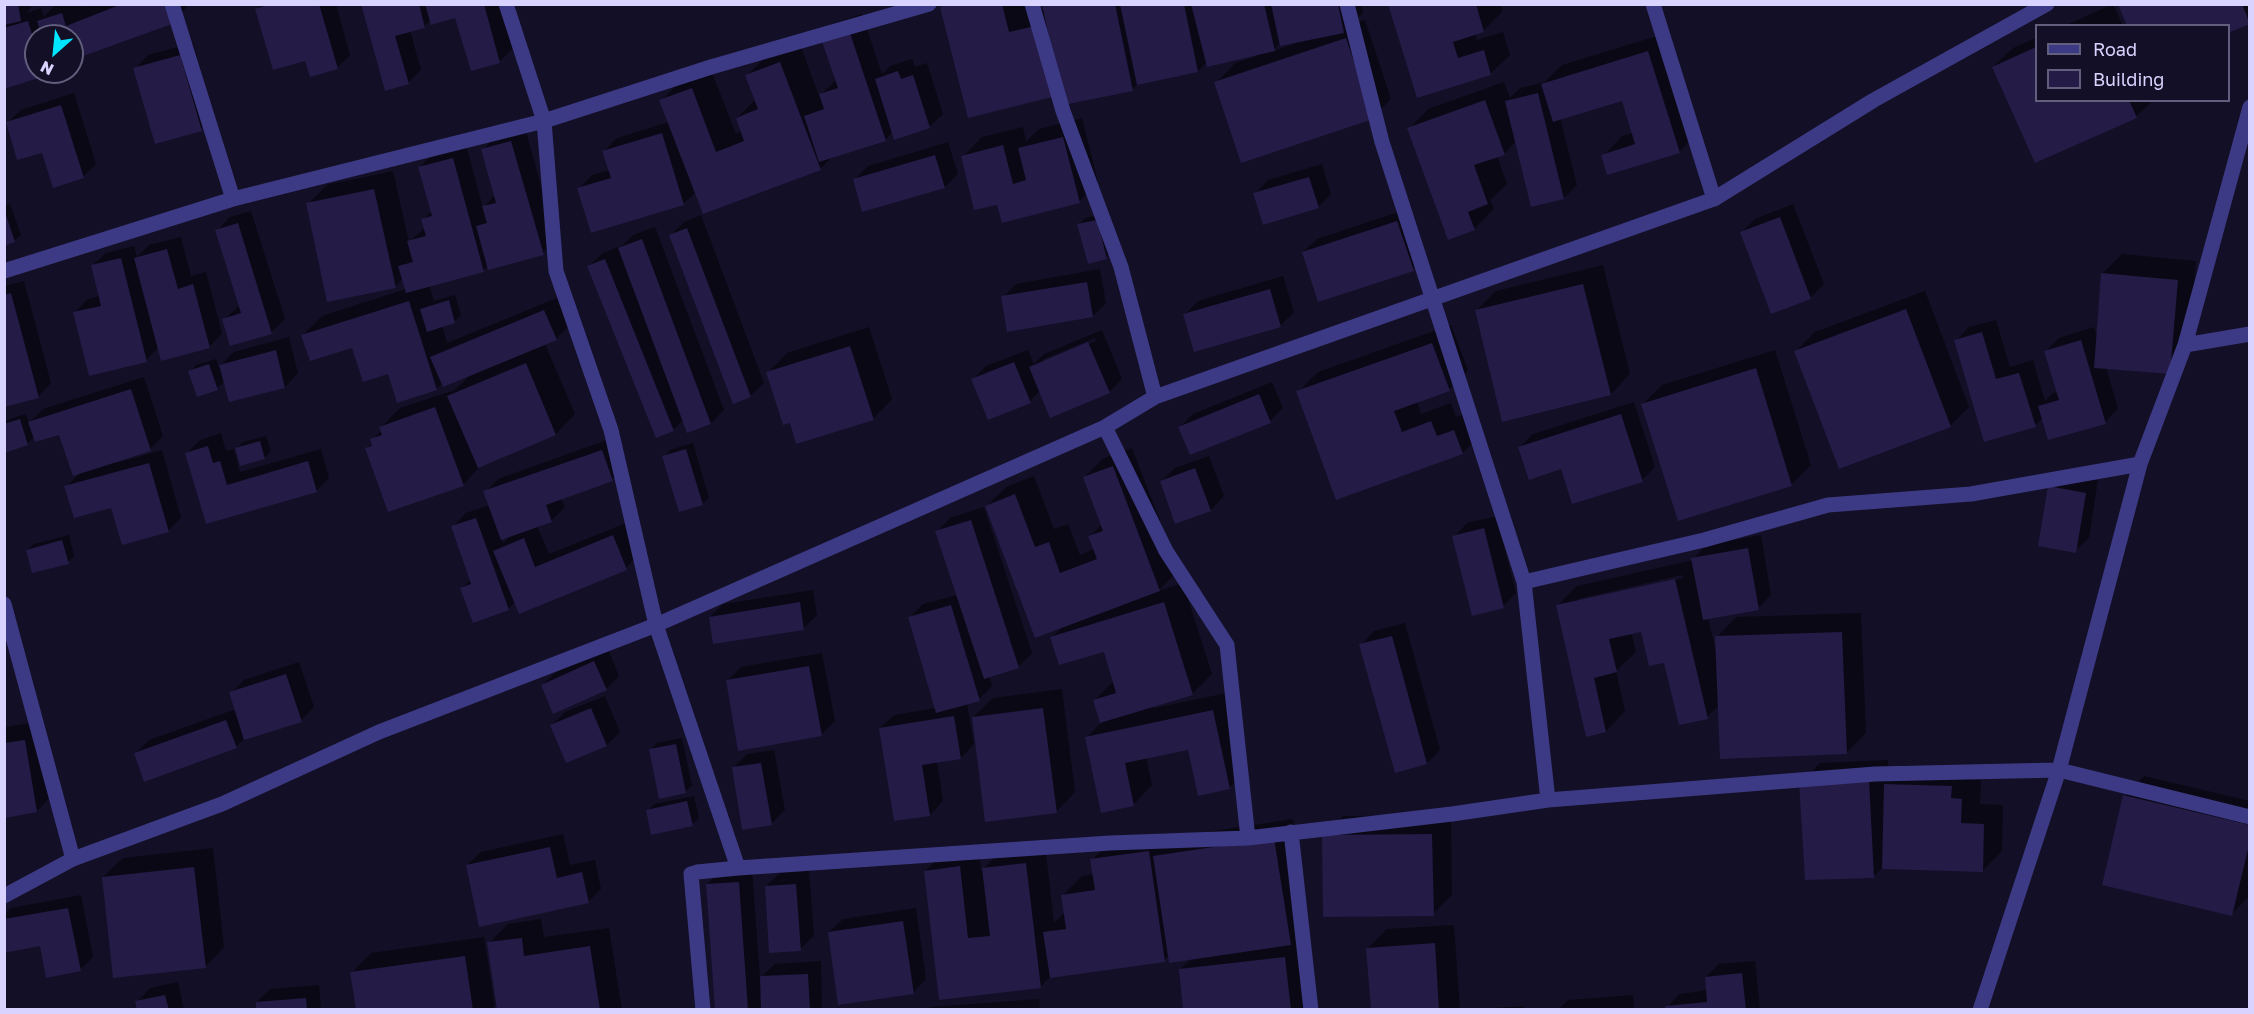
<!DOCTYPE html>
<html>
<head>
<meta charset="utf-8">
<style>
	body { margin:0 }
	#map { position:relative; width:2254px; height:1014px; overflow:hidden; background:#130f26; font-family:"Golos Text",sans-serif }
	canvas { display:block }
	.frame { position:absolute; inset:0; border:6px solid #d9d4ff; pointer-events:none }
	.legend { position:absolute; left:2035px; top:24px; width:195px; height:78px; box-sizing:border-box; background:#130f26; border:2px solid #625e7d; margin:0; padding:8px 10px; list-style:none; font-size:18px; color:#d9d4ff }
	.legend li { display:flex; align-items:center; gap:12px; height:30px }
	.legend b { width:30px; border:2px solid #625e7d }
	.north { position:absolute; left:24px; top:24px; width:60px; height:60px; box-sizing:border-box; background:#130f26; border:2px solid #625e7d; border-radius:50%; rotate:207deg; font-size:16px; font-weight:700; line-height:24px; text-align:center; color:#d9d4ff }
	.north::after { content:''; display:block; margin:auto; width:21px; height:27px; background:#00e5ff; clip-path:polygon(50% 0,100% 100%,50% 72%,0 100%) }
</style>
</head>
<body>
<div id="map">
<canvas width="2254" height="1014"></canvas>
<div class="frame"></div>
<ul class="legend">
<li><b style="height:8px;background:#3d3a85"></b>Road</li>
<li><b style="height:16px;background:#241b47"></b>Building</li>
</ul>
<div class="north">N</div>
</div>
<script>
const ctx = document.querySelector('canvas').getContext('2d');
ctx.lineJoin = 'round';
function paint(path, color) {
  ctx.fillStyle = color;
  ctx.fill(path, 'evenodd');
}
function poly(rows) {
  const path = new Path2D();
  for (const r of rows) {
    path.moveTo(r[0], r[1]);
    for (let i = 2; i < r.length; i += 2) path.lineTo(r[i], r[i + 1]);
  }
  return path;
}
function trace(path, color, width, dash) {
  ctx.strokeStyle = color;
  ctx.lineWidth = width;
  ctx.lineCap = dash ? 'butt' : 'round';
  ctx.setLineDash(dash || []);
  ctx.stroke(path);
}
paint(poly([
	[4,4,33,4,27,13,41,8,44,17,56,4,85,4,86,7,93,4,190,4,171,23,72,59,72,36,36,36,36,72,48,72,45,75,4,88],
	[262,4,336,4,350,55,337,68,306,59,257,9],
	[362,4,501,4,513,48,500,61,472,70,456,17,431,20,424,26,410,30,421,70,408,83],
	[945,4,1026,4,1028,14,1045,10,1044,4,1361,4,1363,13,1350,25,1365,20,1391,99,1372,118,1216,83,1235,63,1257,56,1256,54,1207,62,1198,71,1138,83,1132,90,942,8],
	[1293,42,1294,44,1273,51,1279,44],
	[1390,4,1501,4,1503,11,1483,31,1475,33,1477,40,1503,32,1510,55,1490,74,1418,96],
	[2113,4,2123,26,2064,26],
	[2120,4,2250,4,2250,22,2228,31,2228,26],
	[862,14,882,74,890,66,912,59,915,67,927,63,943,114,929,127,893,131,886,139,833,156,820,169,696,192,683,204,579,189,592,175,610,170,604,151,617,138,669,122,661,101,680,81,711,70,736,134,742,131,737,118,756,99,747,75,767,56,800,44,819,96,836,80,821,36,835,23],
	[1667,33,1699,132,1679,152,1603,156,1622,136,1633,133,1623,99,1560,118,1577,185,1564,198,1516,141,1504,154,1497,156,1507,184,1490,200,1494,209,1474,229,1409,129,1428,109,1504,82,1510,98,1520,88,1545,82,1562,65],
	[2036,38,2036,100,2153,100,2136,117,2035,161,1993,67,2013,48],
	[193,43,214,116,201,129,135,69,148,55],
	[74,93,96,164,83,177,7,123,21,110],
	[1082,118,1098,182,1079,202,998,203,963,157,982,137,1023,127,1026,142,1039,129],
	[525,128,556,240,543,253,488,266,483,270,429,285,434,301,455,295,461,315,455,321,442,325,447,343,557,298,569,326,556,339,545,344,575,414,556,434,482,464,463,485,367,449,373,443,372,440,382,430,381,427,400,408,455,390,471,374,443,383,436,389,353,346,303,335,322,316,406,289,403,278,395,287,308,204,327,185,393,171,409,242,425,228,423,220,432,211,419,168,433,154,466,145,483,208,495,195,483,150,496,136],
	[948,142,958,174,945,187,854,180,868,166],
	[1322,164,1331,194,1318,207,1255,194,1268,180],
	[10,204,21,235,14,241,4,244,4,206],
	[1793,204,1824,284,1810,298,1741,233,1755,219],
	[1410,208,1426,256,1413,270,1303,252,1317,239],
	[251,211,285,319,271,332,224,320,240,305,217,231,230,217],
	[1103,214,1113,251,1106,257,1079,225,1085,218],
	[701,215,764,383,750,396,671,235,684,222],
	[655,227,724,410,711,423,684,419,673,430,589,266,603,253,618,247,619,249,633,235],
	[181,237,191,276,206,272,222,333,209,347,159,347,146,360,74,313,88,299,100,296,92,266,106,253,134,246,137,257,149,245],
	[2122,254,2196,261,2188,353,2169,373,2106,367,2118,409,2105,422,2043,418,2035,425,1956,341,1969,327,1996,320,2010,367,2033,360,2045,401,2053,393,2058,392,2046,351,2059,338,2094,327,2098,339,2103,273],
	[1603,265,1630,374,1611,394,1476,311,1496,291],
	[1100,269,1106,303,1093,316,1003,297,1016,284],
	[1283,276,1294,312,1280,326,1185,314,1198,301],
	[24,281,51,383,38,397,4,405,4,286],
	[1925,291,1969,407,1950,426,1796,351,1815,332],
	[1451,325,1468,370,1449,390,1417,401,1421,414,1451,403,1456,417,1473,411,1482,434,1462,453,1337,498,1298,392,1318,372],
	[869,327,892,399,873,419,791,421,768,373,787,353],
	[1102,330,1122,379,1109,392,1040,391,1030,401,973,379,986,366,1028,350,1034,364,1044,354],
	[1095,338,1096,341,1044,362,1044,359],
	[289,337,298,373,285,387,225,381,217,388,190,372,196,365,216,359,219,367,234,352],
	[1775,350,1811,465,1792,484,1679,519,1643,404,1662,385],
	[144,377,163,436,150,449,115,461,116,463,162,450,181,518,168,531,66,487,82,471,60,433,34,437,27,444,4,451,4,421,26,414,29,423,43,409],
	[1272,382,1283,408,1270,421,1180,427,1193,414],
	[1634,402,1655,467,1642,480,1562,468,1520,447,1533,434],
	[221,433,226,451,234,449,240,472,321,449,329,478,316,491,207,522,187,453,200,440],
	[266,436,271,451,265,458,236,449,243,442],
	[615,437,625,466,612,479,561,498,565,507,551,521,537,526,549,554,626,523,639,555,626,568,516,601,508,609,462,588,471,579,453,527,466,513,490,505,485,492,498,479],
	[511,535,503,543,501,538],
	[693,443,709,498,702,504,664,457,670,450],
	[1132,448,1179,570,1158,591,1183,583,1212,674,1192,694,1154,706,1154,708,1232,692,1248,769,1229,788,1190,748,1146,757,1152,785,1133,805,1087,737,1102,722,1095,700,1114,681,1105,650,1052,637,1063,626,987,506,1006,487,1034,476,1054,529,1068,524,1080,555,1094,549,1089,537,1102,524,1084,477,1104,458],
	[1209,456,1224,496,1211,510,1176,522,1161,481,1175,468],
	[2063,474,2098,480,2089,538,2075,551,2050,487],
	[984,507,1032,653,1018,667,989,676,992,686,979,699,967,703,974,744,961,758,937,762,943,801,930,815,880,728,894,715,936,708,910,617,923,604,957,595,937,532,950,518],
	[1497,516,1516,593,1503,606,1454,537,1467,523],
	[69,535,74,556,68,562,27,550,34,544],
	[1761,535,1771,595,1758,608,1708,618,1716,651,1717,637,1736,617,1861,613,1866,733,1846,753,1719,705,1707,717,1642,630,1631,632,1636,652,1616,671,1625,711,1606,731,1557,606,1577,586,1693,560,1706,545],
	[1682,575,1683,578,1578,602,1578,599],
	[813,590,817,615,804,628,710,617,723,604],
	[1405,623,1440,750,1427,763,1361,645,1374,631],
	[608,649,619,676,606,689,542,685,556,672],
	[822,653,835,721,821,735,727,681,741,667],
	[299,662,314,707,301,720,245,738,236,747,135,754,149,740,236,709,231,693,244,680],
	[1062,689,1075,792,1056,812,973,717,993,698],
	[605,696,620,732,607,745,566,761,551,726,565,712],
	[44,721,56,791,37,811,4,816,4,727],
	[682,738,692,785,685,792,651,749,657,743],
	[774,750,785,810,771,824,733,768,747,754],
	[1888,760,1889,781,1905,765,1970,767,1970,779,1981,780,1980,804,2003,805,2002,851,1983,870,1882,868,1874,876,1801,783,1820,763],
	[2144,776,2250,801,2250,896,2231,914,2125,796],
	[694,796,699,818,692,824,648,811,654,804],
	[1451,815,1452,895,1433,914,1323,835,1343,816],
	[1293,819,1309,925,1294,939,1304,938,1312,1010,1185,1010,1180,969,1191,959,1170,955,1164,960,1051,976,1040,987,940,998,925,871,945,852,979,848,981,871,1003,849,1045,845,1054,923,1064,913,1063,895,1082,876,1094,874,1092,860,1111,841,1168,833,1169,842,1174,837],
	[563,834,570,865,595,860,601,889,588,902,467,865,481,852],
	[213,848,224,947,205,967,103,877,123,858],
	[752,869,760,978,775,964,821,961,822,1010,717,1010,707,884,721,871],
	[809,871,814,936,800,949,766,886,780,873],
	[81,895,93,957,80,970,41,945,4,952,4,914,11,908],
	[916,908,926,979,913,993,829,932,843,919],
	[541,919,544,937,609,928,622,1010,499,1010,489,943,508,924],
	[1454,925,1460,1010,1372,1010,1368,948,1387,929],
	[484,937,495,1006,491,1010,357,1010,352,973,371,953],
	[1755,961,1760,1010,1667,1010,1667,1007,1680,994,1708,990,1706,977,1719,964],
	[178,982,184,1010,139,1010,137,1002,150,988],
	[319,985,321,1010,258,1010,257,1002,270,989],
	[1633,995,1634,1010,1558,1010,1568,1000],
	[1039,999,1040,1010,927,1010,930,1007],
	[1524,1006,1525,1010,1490,1010,1492,1008]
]), '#0007');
paint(poly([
	[4,4,18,4,21,21,4,25],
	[122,4,165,4,172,24,72,60,72,36,42,36,37,21,62,13,66,26],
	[271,4,319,4,338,69,310,77,305,61,273,70,255,9],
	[361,4,419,4,425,28,395,36,409,84,385,91],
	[425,4,484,4,500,63,471,71,455,18,431,25],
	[951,4,1002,4,1009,32,1035,26,1052,97,968,118,940,7],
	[1042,4,1115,4,1133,91,1063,105],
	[1120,4,1184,4,1198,72,1137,85],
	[1191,4,1264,4,1275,51,1207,67],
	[1271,4,1338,4,1344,33,1280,46],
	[1388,4,1476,4,1484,32,1453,42,1458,58,1484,50,1491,75,1417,98],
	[2118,4,2242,4,2250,24,2228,33,2228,26,2127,26],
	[28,21,36,47,36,72,44,72,45,76,4,89,4,28],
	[848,27,886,141,819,162,804,116,824,109,819,94,838,88,820,36],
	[1346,38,1373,119,1241,163,1214,82],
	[2036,47,2036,100,2129,100,2137,118,2035,163,1992,67],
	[1648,51,1680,153,1607,175,1601,155,1635,144,1622,101,1553,122,1541,84],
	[180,55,202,131,155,144,133,68],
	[780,62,821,170,703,214,659,100,692,88,716,152,744,141,736,118,758,109,745,75],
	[898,71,901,79,913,75,930,128,894,140,875,79],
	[1538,93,1564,199,1531,207,1505,101],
	[1485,100,1505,155,1474,165,1488,204,1468,212,1475,230,1448,240,1407,128],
	[61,105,84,178,53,188,42,153,17,160,6,122],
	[662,133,684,205,591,233,577,188,611,178,602,151],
	[1063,137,1080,203,1002,223,997,205,974,210,961,156,1003,145,1013,184,1026,180,1018,148],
	[511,141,544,255,488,270,476,226,487,223,482,206,496,203,481,149],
	[935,155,945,188,862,212,853,179],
	[453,158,484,272,406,293,398,266,413,262,407,241,426,236,421,219,432,216,418,167],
	[1309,177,1319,208,1263,225,1253,193],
	[374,189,396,288,327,302,306,203],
	[5,212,15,242,4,246,4,213],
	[1780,217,1811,299,1771,314,1740,232],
	[1097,220,1107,259,1088,264,1077,224],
	[1397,221,1414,271,1318,302,1302,252],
	[238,223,272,334,230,346,222,319,241,313,215,230],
	[687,228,751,397,733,404,669,235],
	[642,239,711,424,687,433,618,248],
	[167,249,178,289,193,284,210,348,161,361,134,258],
	[121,258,147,362,89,376,73,312,101,306,91,265],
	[605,259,674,431,656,438,587,266],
	[2101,273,2178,280,2170,374,2094,368],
	[1087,282,1093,317,1007,332,1001,296],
	[1583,284,1611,395,1502,422,1475,310],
	[1270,289,1281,327,1194,352,1183,314],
	[11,293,39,398,4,407,4,295],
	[449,300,455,323,427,332,420,309],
	[409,301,437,390,397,403,388,374,363,382,352,348,310,361,301,335],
	[1906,309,1951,427,1839,469,1794,351],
	[544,310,557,340,443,387,430,357],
	[1982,332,1996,379,2019,373,2036,427,1984,442,1954,340],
	[2081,340,2106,424,2048,440,2038,406,2059,400,2044,351],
	[1088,342,1110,393,1050,418,1029,367],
	[1432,343,1450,391,1394,411,1402,432,1431,421,1437,436,1454,430,1463,454,1336,500,1296,391],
	[850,346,874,420,796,444,790,423,783,425,766,372],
	[276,350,285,388,229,402,219,365],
	[1014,362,1031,403,988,420,971,379],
	[526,363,556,435,478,468,447,396],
	[209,364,218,390,197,397,188,371],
	[1756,368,1792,486,1678,521,1641,404],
	[131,389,151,451,73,476,59,435,35,442,28,422],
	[1259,394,1271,423,1190,455,1178,427],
	[435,407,464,486,388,512,365,448,372,446,370,439,382,435,379,427],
	[1621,414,1643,482,1572,504,1561,469,1529,480,1518,447],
	[20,419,28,445,4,453,4,424],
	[260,441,265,459,240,466,235,448],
	[208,446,213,463,220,461,227,485,308,461,317,492,206,524,185,453],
	[686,449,703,505,679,512,662,456],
	[602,450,613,481,546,505,552,522,501,540,483,491],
	[149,463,169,532,122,545,111,508,74,518,64,486],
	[1113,466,1160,591,1035,638,985,506,1015,494,1035,547,1049,542,1060,573,1097,559,1088,536,1103,531,1083,477],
	[1195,468,1211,511,1175,524,1160,481],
	[2048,486,2086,493,2076,553,2038,546],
	[476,518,509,610,473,623,460,588,471,584,451,526],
	[971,520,1019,668,984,679,935,531],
	[1484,528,1504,608,1472,616,1452,536],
	[613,535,627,570,519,614,493,551,524,538,535,567],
	[62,540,69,564,32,573,26,550],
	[1748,548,1759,610,1703,620,1691,558],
	[1675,579,1708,719,1679,725,1664,663,1649,666,1641,632,1609,639,1617,672,1594,678,1606,732,1586,737,1556,605],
	[800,602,804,630,713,644,709,617],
	[1164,602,1193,695,1100,723,1093,700,1116,693,1104,652,1059,665,1050,637],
	[951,605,980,701,936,713,908,617],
	[1842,632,1847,754,1720,759,1715,636],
	[1392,636,1427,764,1395,773,1359,644],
	[594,661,607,690,553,714,541,685],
	[809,666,822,736,738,751,726,680],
	[286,674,302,722,244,740,229,692],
	[591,708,607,746,566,763,550,725],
	[1043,708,1057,813,985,822,972,717],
	[1213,710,1230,789,1198,796,1188,750,1125,763,1134,806,1101,813,1085,737],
	[954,716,961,759,922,765,930,816,894,821,879,728],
	[226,720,237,748,144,782,134,753],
	[25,740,37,812,5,818,5,743],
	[676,744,686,793,659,799,649,749],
	[761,763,772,825,742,830,732,767],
	[1869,779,1874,878,1805,880,1799,782],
	[1884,784,1952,786,1951,798,1962,799,1961,823,1984,824,1983,872,1882,869],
	[2123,795,2250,825,2250,841,2232,916,2102,885],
	[687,801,693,826,651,835,646,810],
	[1432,834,1434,916,1323,917,1322,835],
	[1274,838,1291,945,1169,963,1153,856],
	[550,847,557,878,582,872,589,903,479,927,466,865],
	[1149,851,1165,962,1050,978,1043,932,1066,929,1061,895,1095,890,1090,859],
	[1026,863,1041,988,939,1000,924,871,960,866,968,938,990,936,982,868],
	[194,867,206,968,113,978,102,877],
	[739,882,748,1010,715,1010,706,884],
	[796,884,801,951,769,953,765,886],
	[68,908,81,971,46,978,40,946,4,953,4,919],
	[903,921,914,994,838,1005,828,932],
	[522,938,524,956,590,946,600,1010,497,1010,487,942],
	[1435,943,1439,1010,1371,1010,1366,948],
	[465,956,473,1010,356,1010,350,972],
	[1285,957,1291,1010,1183,1010,1179,969],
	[1742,973,1746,1010,1666,1010,1665,1006,1707,1002,1705,977],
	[808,974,810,1010,761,1010,760,976],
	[165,995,169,1010,137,1010,135,1001],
	[306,998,307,1010,256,1010,256,1002]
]), '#241b47');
trace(poly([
	[172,4,233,199],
	[506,4,544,121,556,271,611,430,656,625,738,868],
	[1032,4,1063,111,1121,267,1155,397],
	[1347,4,1382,142,1524,582,1548,800],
	[1653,4,1714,199],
	[4,271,233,199,544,121,711,67,929,4],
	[2185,345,2250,334],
	[1105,427,1166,551,1227,645,1248,838],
	[1524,582,1704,540,1828,505,1971,494,2140,464],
	[4,604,73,859],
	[1291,832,1311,1010],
	[4,896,73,859,222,804,379,732,656,625,1105,427,1155,397,1714,199,1874,100,2047,4],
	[703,1010,691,874,697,872,738,868,1110,843,1248,838,1452,814,1548,800,1875,774,2059,770,2250,817],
	[1980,1010,2059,770,2140,464,2185,345,2250,107]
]), '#3d3a85', 15);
</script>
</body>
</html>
